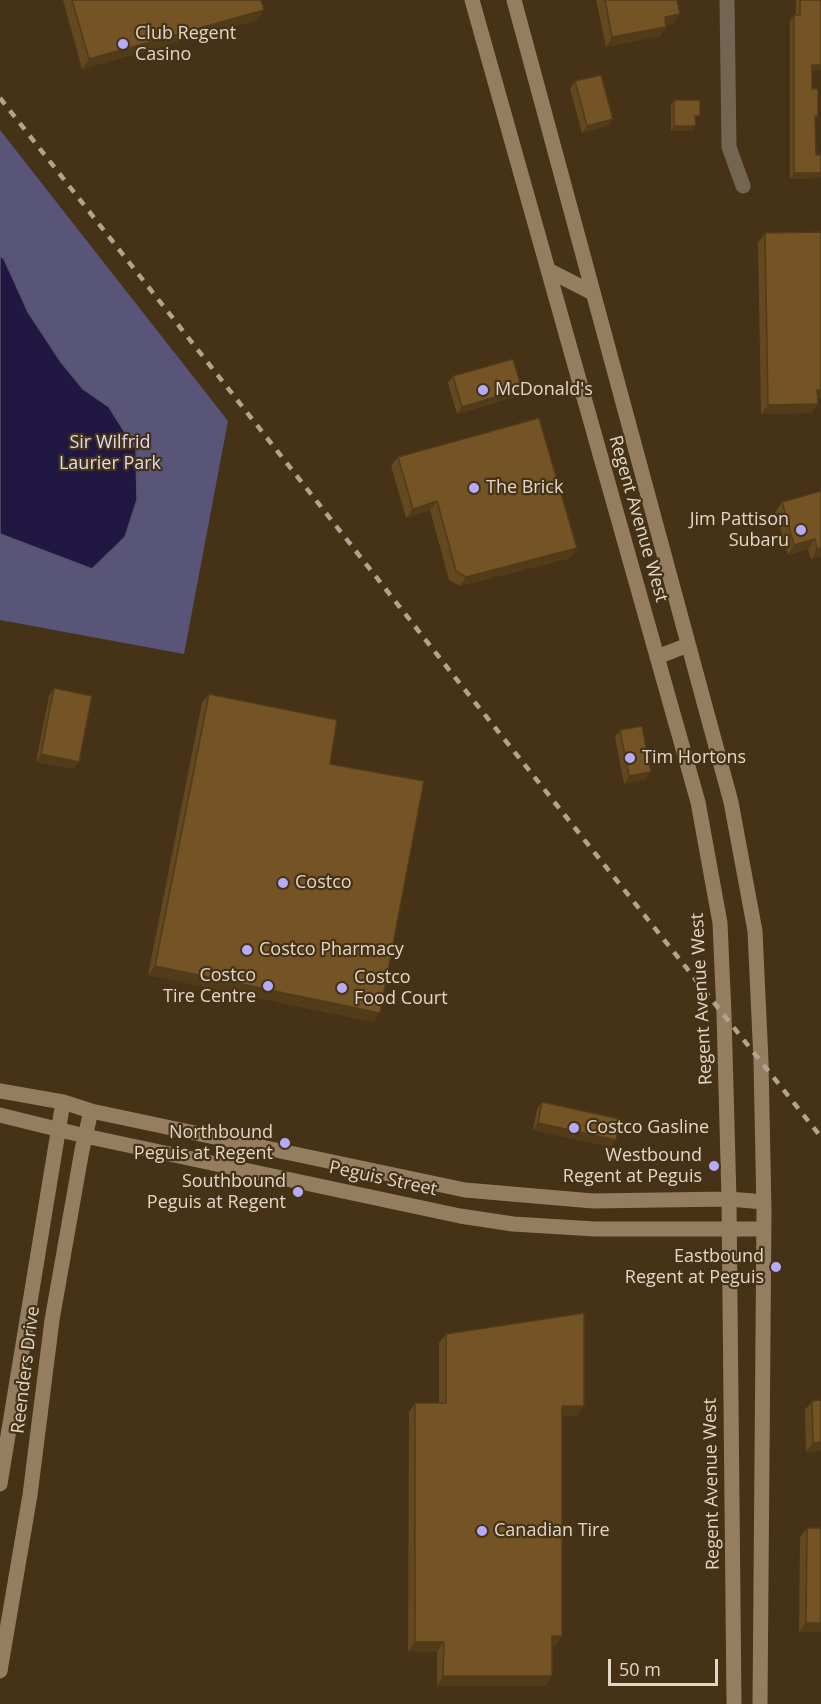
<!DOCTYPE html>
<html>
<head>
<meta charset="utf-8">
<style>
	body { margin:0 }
	#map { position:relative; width:821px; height:1704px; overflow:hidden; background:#453217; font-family:"Open Sans",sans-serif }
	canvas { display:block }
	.scale { position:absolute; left:608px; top:1659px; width:110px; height:27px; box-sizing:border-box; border:3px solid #e2d6c6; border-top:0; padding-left:8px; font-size:18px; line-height:21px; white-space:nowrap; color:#e2d6c6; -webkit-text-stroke:4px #453217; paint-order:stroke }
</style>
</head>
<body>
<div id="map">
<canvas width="821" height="1704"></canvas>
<div class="scale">50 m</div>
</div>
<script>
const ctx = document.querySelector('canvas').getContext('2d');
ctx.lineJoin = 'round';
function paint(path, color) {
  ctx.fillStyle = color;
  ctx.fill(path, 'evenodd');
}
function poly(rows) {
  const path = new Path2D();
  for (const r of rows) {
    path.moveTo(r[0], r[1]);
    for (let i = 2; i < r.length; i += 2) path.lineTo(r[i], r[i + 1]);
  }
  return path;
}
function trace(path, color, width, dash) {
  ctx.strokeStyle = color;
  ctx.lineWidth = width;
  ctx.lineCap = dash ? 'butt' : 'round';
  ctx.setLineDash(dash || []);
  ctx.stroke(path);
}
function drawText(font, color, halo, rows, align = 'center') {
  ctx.font = font + ' "Open Sans",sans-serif';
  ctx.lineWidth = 4.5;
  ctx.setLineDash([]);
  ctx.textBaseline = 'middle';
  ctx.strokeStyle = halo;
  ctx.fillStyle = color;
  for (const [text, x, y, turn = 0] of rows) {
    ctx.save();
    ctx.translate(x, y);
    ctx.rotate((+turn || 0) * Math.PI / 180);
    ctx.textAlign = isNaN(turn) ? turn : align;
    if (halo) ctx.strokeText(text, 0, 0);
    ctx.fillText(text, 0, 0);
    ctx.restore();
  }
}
paint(poly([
	[0,130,228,421,184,654,0,620]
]), '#585578');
const water = poly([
	[0,256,4,259,28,312,61,362,83,389,109,407,136,450,137,500,125,537,92,569,0,534,0,256]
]);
paint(water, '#201842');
trace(water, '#5a516a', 1.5);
trace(poly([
	[727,0,729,147,743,186]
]), '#736551', 15);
trace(poly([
	[472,0,698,802,720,923,724,1014,729,1199,734,1704],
	[514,0,731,802,755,931,761,1061,764,1212,760,1704],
	[548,270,593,293],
	[657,657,688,645],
	[0,1091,63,1102,91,1111,465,1190,593,1201,729,1199,764,1202],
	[0,1115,85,1136,460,1216,513,1224,595,1229,764,1229],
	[0,1484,63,1102],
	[0,1671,30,1495,52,1320,82,1150,91,1111]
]), '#957e60', 15);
trace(poly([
	[0,98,450,671,821,1137]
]), '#b1a38f', 4.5, [8, 8]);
paint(poly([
	[63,0,261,0,264,10,257,20,82,69],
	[596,0,677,0,673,24,666,25,666,27,660,36,606,47],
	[796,0,821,0,812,70,812,89,818,116,815,120,816,155,821,178,790,179,790,21,794,15,796,15],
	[575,81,613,119,608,126,582,133,570,89],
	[674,100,696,121,696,126,692,131,671,131,671,105],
	[821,232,821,399,817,399,818,404,811,413,761,414,758,243,765,233],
	[453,376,522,389,517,396,457,414,448,383],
	[398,457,577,548,570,558,460,586,449,580,430,510,406,518,391,466],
	[821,491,821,556,811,559,808,549,788,555,775,512,782,502],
	[54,688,79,762,73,769,36,762,49,696],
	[209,694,380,1013,373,1022,148,975,202,703],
	[620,730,646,779,624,784,615,737],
	[542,1102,610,1147,533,1130,537,1109],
	[446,1334,577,1416,562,1416,562,1636,555,1646,552,1646,552,1676,545,1686,437,1686,437,1652,408,1651,409,1412,415,1403,439,1403,439,1343],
	[821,1400,821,1451,806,1452,805,1410,812,1401],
	[807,1528,821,1632,799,1632,800,1537]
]), '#64481f');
paint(poly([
	[264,10,257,20,82,69,89,59],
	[680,14,673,24,658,27,665,17],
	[666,27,660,36,606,47,612,37],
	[812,65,821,65,821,70,808,70],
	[613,119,608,126,582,133,587,126],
	[674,126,696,126,692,131,671,131],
	[794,173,821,173,821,178,790,179],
	[522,389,517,396,457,414,462,407],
	[817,390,821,390,821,399,811,399],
	[818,404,811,413,761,414,768,405],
	[437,501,430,510,406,518,413,509],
	[815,539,808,549,788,555,794,545],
	[577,548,570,558,460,586,466,577],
	[821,548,821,556,811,559,817,549],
	[41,754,79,762,73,769,36,762],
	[651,772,646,779,624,784,629,776],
	[155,966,380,1013,373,1022,148,975],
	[538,1123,616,1140,610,1147,533,1130],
	[562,1406,584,1406,577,1416,556,1416],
	[821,1442,821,1451,806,1452,813,1443],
	[806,1623,821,1623,821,1632,799,1632],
	[552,1636,562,1636,555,1646,545,1645],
	[415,1642,444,1642,437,1652,408,1651],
	[443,1676,552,1676,545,1686,437,1686]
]), '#513b19');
const building = poly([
	[72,0,261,0,264,10,89,59,72,0],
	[605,0,677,0,680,14,665,17,666,27,612,37,605,0],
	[800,0,821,0,821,65,812,65,812,89,818,89,818,116,815,116,816,155,821,155,821,173,794,173,794,15,800,15,800,0],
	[601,75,613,119,587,126,575,81,601,75],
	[674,100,700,100,700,116,695,116,696,126,674,126,674,100],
	[821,232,821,390,817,390,818,404,768,405,765,233,821,232],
	[513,359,522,389,462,407,453,376,513,359],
	[539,418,577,548,466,577,456,571,437,501,413,509,398,457,539,418],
	[821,491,821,548,817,549,815,539,794,545,782,502,821,491],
	[54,688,92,696,79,762,41,754,54,688],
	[209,694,337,720,330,764,424,781,380,1013,155,966,209,694],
	[642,726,651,772,629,776,620,730,642,726],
	[542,1102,620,1119,616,1140,538,1123,542,1102],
	[584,1313,584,1406,562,1406,562,1636,552,1636,552,1676,443,1676,444,1642,415,1642,415,1403,446,1403,446,1334,584,1313],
	[821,1400,821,1442,813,1443,812,1401,821,1400],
	[807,1528,821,1528,821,1623,806,1623,807,1528]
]);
paint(building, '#745424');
trace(building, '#513b19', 1.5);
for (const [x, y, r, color] of [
	[123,44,6,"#b4acf9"],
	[483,390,6,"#b4acf9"],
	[474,488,6,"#b4acf9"],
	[801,530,6,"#b4acf9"],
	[630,758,6,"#b4acf9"],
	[283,883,6,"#b4acf9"],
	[247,950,6,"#b4acf9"],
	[268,986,6,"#b4acf9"],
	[342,988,6,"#b4acf9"],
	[574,1128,6,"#b4acf9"],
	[285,1143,6,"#b4acf9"],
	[714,1166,6,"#b4acf9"],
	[298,1192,6,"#b4acf9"],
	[776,1267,6,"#b4acf9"],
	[482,1531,6,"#b4acf9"]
]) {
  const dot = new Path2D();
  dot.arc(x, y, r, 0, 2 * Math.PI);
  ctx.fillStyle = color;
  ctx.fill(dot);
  trace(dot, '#453217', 2);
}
drawText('18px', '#e2d6c6', '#453217', [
	["Club Regent",135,34],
	["Casino",135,55],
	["McDonald's",495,390],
	["The Brick",486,488],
	["Jim Pattison",789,520,"right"],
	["Subaru",789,541,"right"],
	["Tim Hortons",642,758],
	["Costco",295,883],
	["Costco Pharmacy",259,950],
	["Costco",256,976,"right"],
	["Tire Centre",256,997,"right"],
	["Costco",354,978],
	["Food Court",354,999],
	["Costco Gasline",586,1128],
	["Northbound",273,1133,"right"],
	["Peguis at Regent",273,1154,"right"],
	["Westbound",702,1156,"right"],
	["Regent at Peguis",702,1177,"right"],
	["Southbound",286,1182,"right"],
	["Peguis at Regent",286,1203,"right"],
	["Eastbound",764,1257,"right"],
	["Regent at Peguis",764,1278,"right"],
	["Canadian Tire",494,1531]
], 'left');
drawText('18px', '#dddbfa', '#453217', [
	["Sir Wilfrid",110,443],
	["Laurier Park",110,464]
]);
drawText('18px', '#e2d6c6', '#453217', [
	["Regent Avenue West",638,519,74],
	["Regent Avenue West",702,999,-93],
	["Peguis Street",383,1179,12],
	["Reenders Drive",26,1370,-83],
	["Regent Avenue West",712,1484,-91]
]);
</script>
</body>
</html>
